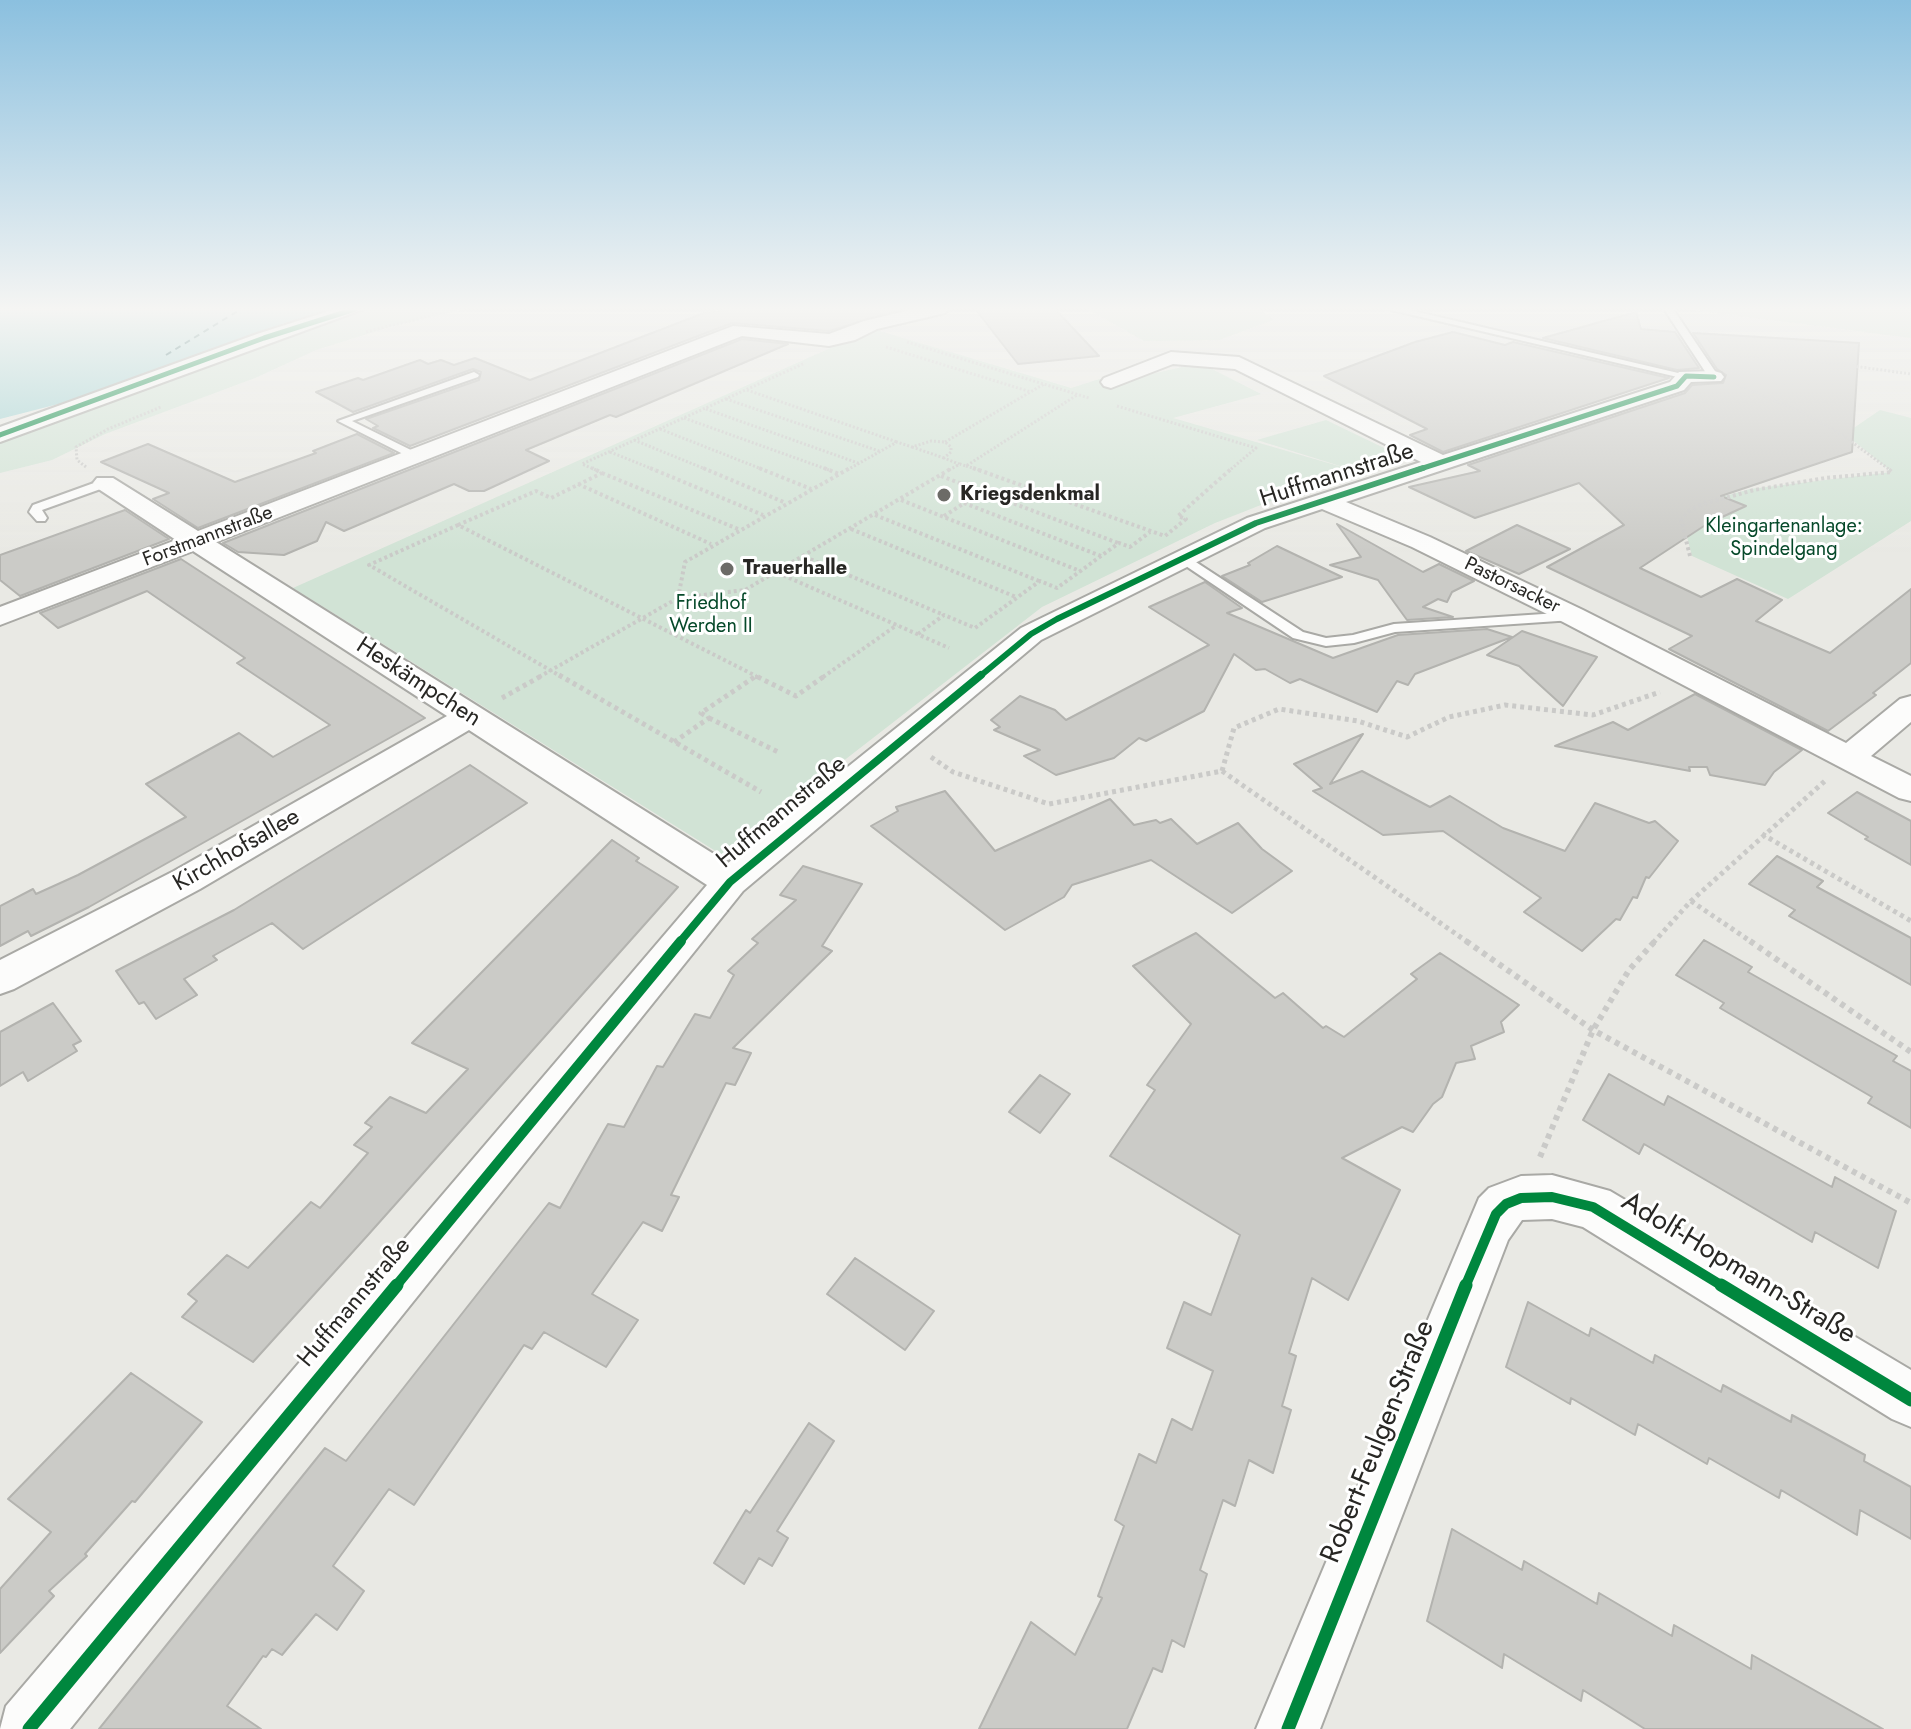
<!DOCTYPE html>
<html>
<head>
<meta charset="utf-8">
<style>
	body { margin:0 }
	canvas { display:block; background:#e9e9e4 }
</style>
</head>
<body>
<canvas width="1911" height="1729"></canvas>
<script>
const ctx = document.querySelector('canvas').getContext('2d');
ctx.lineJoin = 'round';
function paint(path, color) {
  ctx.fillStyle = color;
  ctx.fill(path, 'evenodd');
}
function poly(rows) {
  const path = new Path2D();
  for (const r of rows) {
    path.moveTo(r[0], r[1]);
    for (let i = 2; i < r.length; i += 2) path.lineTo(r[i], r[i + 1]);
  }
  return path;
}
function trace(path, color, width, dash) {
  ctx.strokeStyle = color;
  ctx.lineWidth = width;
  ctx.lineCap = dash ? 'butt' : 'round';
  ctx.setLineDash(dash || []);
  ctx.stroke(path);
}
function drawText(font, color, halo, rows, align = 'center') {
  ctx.font = font + ' Jost,sans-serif';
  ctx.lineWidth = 6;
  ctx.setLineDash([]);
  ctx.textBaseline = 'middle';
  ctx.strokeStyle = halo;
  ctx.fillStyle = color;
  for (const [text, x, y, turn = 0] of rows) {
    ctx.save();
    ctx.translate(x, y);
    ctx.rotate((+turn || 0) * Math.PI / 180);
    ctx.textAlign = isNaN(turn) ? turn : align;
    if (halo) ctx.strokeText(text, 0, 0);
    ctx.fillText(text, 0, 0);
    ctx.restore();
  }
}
paint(poly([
	[364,309,464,309,386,328,316,350,255,378,105,434,52,460,0,473,0,441,267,341],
	[1088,309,1260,309,1273,320,1219,340,1144,341],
	[1687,309,1911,309,1911,338],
	[873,329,1071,388,1106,377,1117,382,1182,367,1210,368,1261,394,1173,418,1356,471,1257,440,1326,420,1409,460,1307,487,1215,523,1042,607,722,855,293,588],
	[1880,410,1911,418,1911,521,1788,599,1692,556,1682,518,1697,504,1750,489,1892,472,1845,434]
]), '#d1e3d5');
paint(poly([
	[0,309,333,309,279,325,74,400,0,419]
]), '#a0d2d2');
trace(poly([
	[166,355,241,309]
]), '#0c4e50', 2, [6, 5]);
const building = poly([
	[729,310,899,310,829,331,732,323,410,446,373,428,378,426,366,419,479,380,481,372,473,369,353,412,316,392,358,378,363,380,420,360,428,364,441,360,454,365,475,358,530,380,704,313,729,310],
	[976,310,1056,310,1099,356,1018,364,976,310],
	[1636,312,1641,329,1675,332,1699,368,1677,370,1543,338,1636,312],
	[1453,332,1505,345,1513,342,1669,378,1443,452,1410,435,1427,429,1324,376,1415,342,1453,332],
	[1693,333,1859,343,1852,452,1721,496,1746,506,1707,524,1640,568,1701,597,1737,579,1782,600,1756,621,1830,653,1911,589,1911,663,1873,693,1876,695,1828,731,1669,649,1692,636,1547,567,1624,525,1579,483,1475,518,1409,487,1480,471,1468,465,1685,393,1692,385,1723,383,1726,375,1717,369,1693,333],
	[742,339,788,344,616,417,610,415,526,450,549,461,484,491,469,491,454,484,344,531,326,522,317,541,284,555,238,552,223,543,742,339],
	[357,434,394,453,198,528,153,499,169,493,101,462,148,444,235,482,316,453,313,451,357,434],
	[125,510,169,539,20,596,0,580,0,555,125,510],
	[1337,524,1423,572,1439,564,1474,581,1452,592,1447,602,1438,599,1423,607,1453,617,1407,620,1378,580,1330,565,1361,557,1337,524],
	[1517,525,1570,549,1519,574,1466,551,1517,525],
	[1277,546,1342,577,1262,602,1222,576,1250,565,1248,563,1277,546],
	[181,559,425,718,89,907,31,936,28,931,0,946,0,906,33,889,36,894,78,875,186,817,146,784,239,733,273,757,330,725,237,663,245,658,147,591,58,628,40,613,181,559],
	[1205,582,1242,608,1227,613,1333,658,1398,635,1487,629,1512,637,1415,674,1408,685,1397,681,1377,712,1300,679,1290,683,1265,669,1256,670,1234,654,1204,711,1146,741,1139,738,1114,758,1056,775,1024,756,1040,750,994,730,1000,727,991,720,1020,696,1055,710,1066,720,1209,645,1149,607,1205,582],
	[1522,631,1597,657,1563,706,1519,666,1487,655,1522,631],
	[1695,694,1802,750,1774,772,1765,785,1710,775,1707,767,1689,767,1690,771,1555,746,1613,722,1628,730,1695,694],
	[1363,734,1330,784,1362,771,1430,807,1450,796,1503,828,1565,851,1595,803,1649,823,1655,821,1678,841,1649,878,1646,877,1637,898,1633,897,1620,920,1616,919,1582,951,1524,912,1541,898,1443,831,1383,835,1313,791,1322,788,1294,764,1363,734],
	[470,765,527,803,303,949,272,923,213,956,217,960,184,979,197,995,156,1019,144,1002,139,1004,116,971,234,910,470,765],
	[945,791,995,851,1110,799,1134,825,1156,820,1160,823,1171,819,1197,844,1238,823,1262,849,1292,871,1232,913,1151,860,1072,885,1064,897,1005,930,871,826,898,811,896,807,945,791],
	[1857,792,1911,821,1911,865,1865,839,1868,837,1828,813,1857,792],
	[612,840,639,858,636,861,678,887,368,1235,253,1362,182,1317,197,1301,188,1294,227,1255,248,1268,311,1202,320,1208,368,1153,354,1145,372,1127,365,1123,390,1097,426,1113,468,1069,412,1043,612,840],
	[1777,856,1823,881,1817,887,1911,938,1911,985,1789,916,1795,910,1749,884,1777,856],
	[803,866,862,884,822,946,832,951,733,1048,751,1053,735,1085,726,1083,671,1195,679,1197,662,1231,643,1222,592,1294,638,1320,606,1367,544,1332,532,1349,524,1345,414,1505,389,1489,333,1566,364,1591,337,1630,316,1614,282,1655,272,1649,266,1657,263,1656,227,1706,261,1729,99,1729,325,1448,346,1461,549,1203,560,1208,608,1124,624,1127,657,1066,663,1067,695,1014,710,1018,734,975,728,971,758,943,752,939,796,900,780,895,803,866],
	[1196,933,1275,998,1283,993,1323,1028,1326,1026,1344,1037,1417,979,1411,974,1440,953,1519,1005,1501,1022,1504,1032,1471,1046,1475,1059,1456,1063,1442,1097,1433,1104,1413,1132,1402,1127,1342,1158,1400,1190,1348,1300,1312,1278,1289,1353,1296,1356,1282,1406,1291,1410,1273,1473,1249,1460,1235,1506,1223,1500,1200,1570,1207,1574,1184,1647,1172,1640,1162,1672,1153,1668,1127,1729,979,1729,1031,1622,1075,1655,1102,1598,1098,1596,1124,1526,1115,1520,1139,1454,1156,1463,1172,1419,1192,1430,1213,1371,1167,1348,1184,1302,1211,1315,1240,1235,1110,1156,1155,1090,1147,1085,1191,1024,1133,966,1196,933],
	[1704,940,1752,967,1748,972,1897,1056,1893,1061,1911,1071,1911,1128,1868,1103,1872,1097,1720,1008,1724,1003,1676,975,1704,940],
	[53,1003,81,1041,73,1045,77,1051,28,1081,23,1072,0,1086,0,1032,53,1003],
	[1609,1074,1664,1105,1668,1096,1832,1187,1835,1177,1896,1211,1878,1268,1815,1232,1812,1242,1644,1144,1639,1154,1583,1120,1609,1074],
	[1040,1075,1070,1094,1040,1133,1009,1112,1040,1075],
	[855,1258,934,1311,905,1350,827,1294,855,1258],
	[1528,1302,1589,1336,1591,1328,1653,1363,1655,1355,1721,1392,1723,1385,1791,1422,1792,1415,1865,1455,1864,1461,1911,1487,1911,1539,1860,1510,1857,1535,1781,1490,1779,1498,1709,1458,1707,1464,1638,1424,1635,1435,1571,1398,1570,1404,1506,1367,1528,1302],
	[131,1373,202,1422,135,1502,132,1501,85,1554,87,1556,49,1591,54,1596,0,1653,0,1589,51,1532,8,1499,131,1373],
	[809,1423,834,1441,777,1531,788,1538,772,1566,759,1558,744,1584,714,1563,746,1510,750,1513,809,1423],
	[1452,1529,1522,1570,1524,1561,1597,1604,1599,1593,1672,1636,1674,1625,1751,1669,1752,1655,1883,1729,1645,1729,1583,1690,1581,1701,1504,1654,1502,1668,1427,1621,1452,1529]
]);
paint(building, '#cbcbc7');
trace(building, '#b3b3af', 2);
const service = poly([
	[1387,309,1405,309,1691,376,1686,379,1387,309],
	[1664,309,1673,309,1719,377,1718,379,1710,379,1664,309],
	[474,372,479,375,478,377,352,421,419,454,419,458,411,458,338,421,474,372],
	[105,479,111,483,109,486,42,510,47,518,45,521,37,521,29,512,33,505,105,479],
	[1182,553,1303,632,1326,638,1353,635,1394,624,1573,612,1580,616,1573,620,1395,632,1354,643,1326,646,1293,638,1177,560,1176,557,1182,553]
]);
const minor = poly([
	[335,309,364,309,0,442,0,427,257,334,335,309],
	[914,309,948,309,945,313,877,329,855,340,829,346,742,336,216,542,728,863,1021,628,1247,518,1421,462,1235,369,1173,364,1111,388,1104,386,1101,382,1104,378,1171,352,1239,357,1443,455,1670,382,1679,372,1714,371,1721,373,1724,377,1721,381,1691,382,1684,390,1346,502,1430,537,1583,610,1846,743,1900,699,1911,696,1911,722,1871,756,1911,776,1911,801,1899,798,1563,622,1412,547,1322,509,1265,528,1041,640,743,891,70,1729,0,1729,6,1706,707,885,469,730,200,889,14,989,0,994,0,960,174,871,447,716,193,551,0,625,0,607,176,540,97,488,93,483,97,478,113,478,198,531,733,326,829,334,864,321,914,309],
	[1552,1175,1610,1191,1911,1370,1911,1427,1892,1419,1583,1227,1552,1219,1522,1220,1508,1240,1320,1729,1256,1729,1479,1198,1489,1188,1521,1176,1552,1175]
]);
trace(service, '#a9a9a5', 4);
trace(minor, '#a9a9a5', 4);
trace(poly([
	[366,332,456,309],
	[907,342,1089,398],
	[886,347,1031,392],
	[1729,356,1824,362,1911,374],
	[1737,385,1799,411,1841,434,1890,470],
	[747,390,897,442],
	[726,399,879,451],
	[1117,406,1256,448,1230,470],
	[706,409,858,463],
	[684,418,829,470],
	[660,429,764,470],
	[634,440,708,470],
	[945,442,1044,384],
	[912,447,944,458],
	[610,452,655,470],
	[966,466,979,470],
	[86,467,77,460,76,447,108,429,161,407],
	[596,470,582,464,805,363],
	[847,470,897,442,912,447,931,441,945,442,951,447,951,452,944,458,959,464],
	[949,470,960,464,966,466,1077,395]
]), '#cacac8', 3, [2, 2]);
trace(poly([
	[650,468,763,515],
	[703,468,786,503],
	[759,468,811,489],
	[824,468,839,474],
	[973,468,1165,536,1186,519,1178,516,1232,468],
	[602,473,738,529],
	[941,476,1118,543],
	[578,484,711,544],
	[901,500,1080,571],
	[964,503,1101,556],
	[875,515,1039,581],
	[944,516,982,492],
	[458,525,536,491,551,498,602,473,592,468],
	[851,529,1016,597],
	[1690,556,1681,520,1687,512,1703,504,1754,490,1825,478,1892,472,1887,468],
	[805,557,944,615],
	[778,573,949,648],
	[678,598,685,562,850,468],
	[918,634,944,615,975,628,1040,581,1057,588,1119,543,1130,547,1150,532],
	[539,677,678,598,745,590,952,468],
	[562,677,369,565,458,525,756,676],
	[755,677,758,677],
	[823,677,897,625]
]), '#cacac8', 4, [3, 3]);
trace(poly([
	[559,675,761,792],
	[502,698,543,675],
	[709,718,778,752],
	[674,742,709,718,701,713,756,676,796,696,826,675],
	[931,757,953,772,1049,804,1222,771],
	[1222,771,1469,943],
	[1222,771,1234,728,1279,709,1358,721,1407,737,1449,717,1505,705,1593,715,1660,692],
	[1762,834,1911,921],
	[1691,901,1753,943],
	[1653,943,1691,901,1826,780]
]), '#cacac8', 5, [4, 4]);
trace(poly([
	[1466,941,1593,1030,1911,1203],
	[1750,941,1911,1052],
	[1540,1157,1593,1030,1629,970,1655,941]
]), '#cacac8', 6, [5, 5]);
paint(service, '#fcfcfb');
paint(minor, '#fcfcfb');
trace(poly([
	[0,435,264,338,355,309],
	[1417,470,1677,386,1686,376,1714,377]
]), '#00873e', 5);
trace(poly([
	[979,677,1031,634,1057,619,1256,523,1423,468]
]), '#00873e', 6);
trace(poly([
	[679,943,730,882,981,675]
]), '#00873e', 8);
trace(poly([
	[395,1287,681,941],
	[1465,1287,1496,1214,1506,1204,1521,1198,1552,1197,1593,1207,1724,1287]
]), '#00873e', 10);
trace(poly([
	[1721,1285,1911,1400],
	[29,1729,397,1285],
	[1288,1729,1466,1285]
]), '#00873e', 13);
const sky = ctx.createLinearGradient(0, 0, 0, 552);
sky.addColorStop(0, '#8bc0df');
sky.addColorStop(0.56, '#f5f5f3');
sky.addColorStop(1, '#f5f5f300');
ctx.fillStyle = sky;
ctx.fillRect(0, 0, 1911, 552);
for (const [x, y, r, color] of [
	[944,495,8,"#6c6b67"],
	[727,569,8,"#6c6b67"]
]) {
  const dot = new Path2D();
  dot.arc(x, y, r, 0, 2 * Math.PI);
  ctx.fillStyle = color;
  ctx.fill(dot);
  trace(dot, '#fff', 3);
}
drawText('bold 20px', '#282724', '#fff', [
	["Kriegsdenkmal",960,495],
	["Trauerhalle",743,569]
], 'left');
drawText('20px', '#06492a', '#fff', [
	["Kleingartenanlage:",1784,527],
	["Spindelgang",1784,550],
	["Friedhof",711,604],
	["Werden II",711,627]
]);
drawText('20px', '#282724', '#fff', [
	["Forstmannstraße",208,537,-21],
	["Pastorsacker",1512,586,26]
]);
drawText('24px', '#282724', '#fff', [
	["Huffmannstraße",1337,476,-18],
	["Heskämpchen",418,683,33],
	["Huffmannstraße",782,813,-40],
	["Kirchhofsallee",237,851,-30],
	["Huffmannstraße",355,1303,-50]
]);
drawText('28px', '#282724', '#fff', [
	["Adolf-Hopmann-Straße",1738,1269,31],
	["Robert-Feulgen-Straße",1379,1442,-68]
]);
</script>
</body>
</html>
